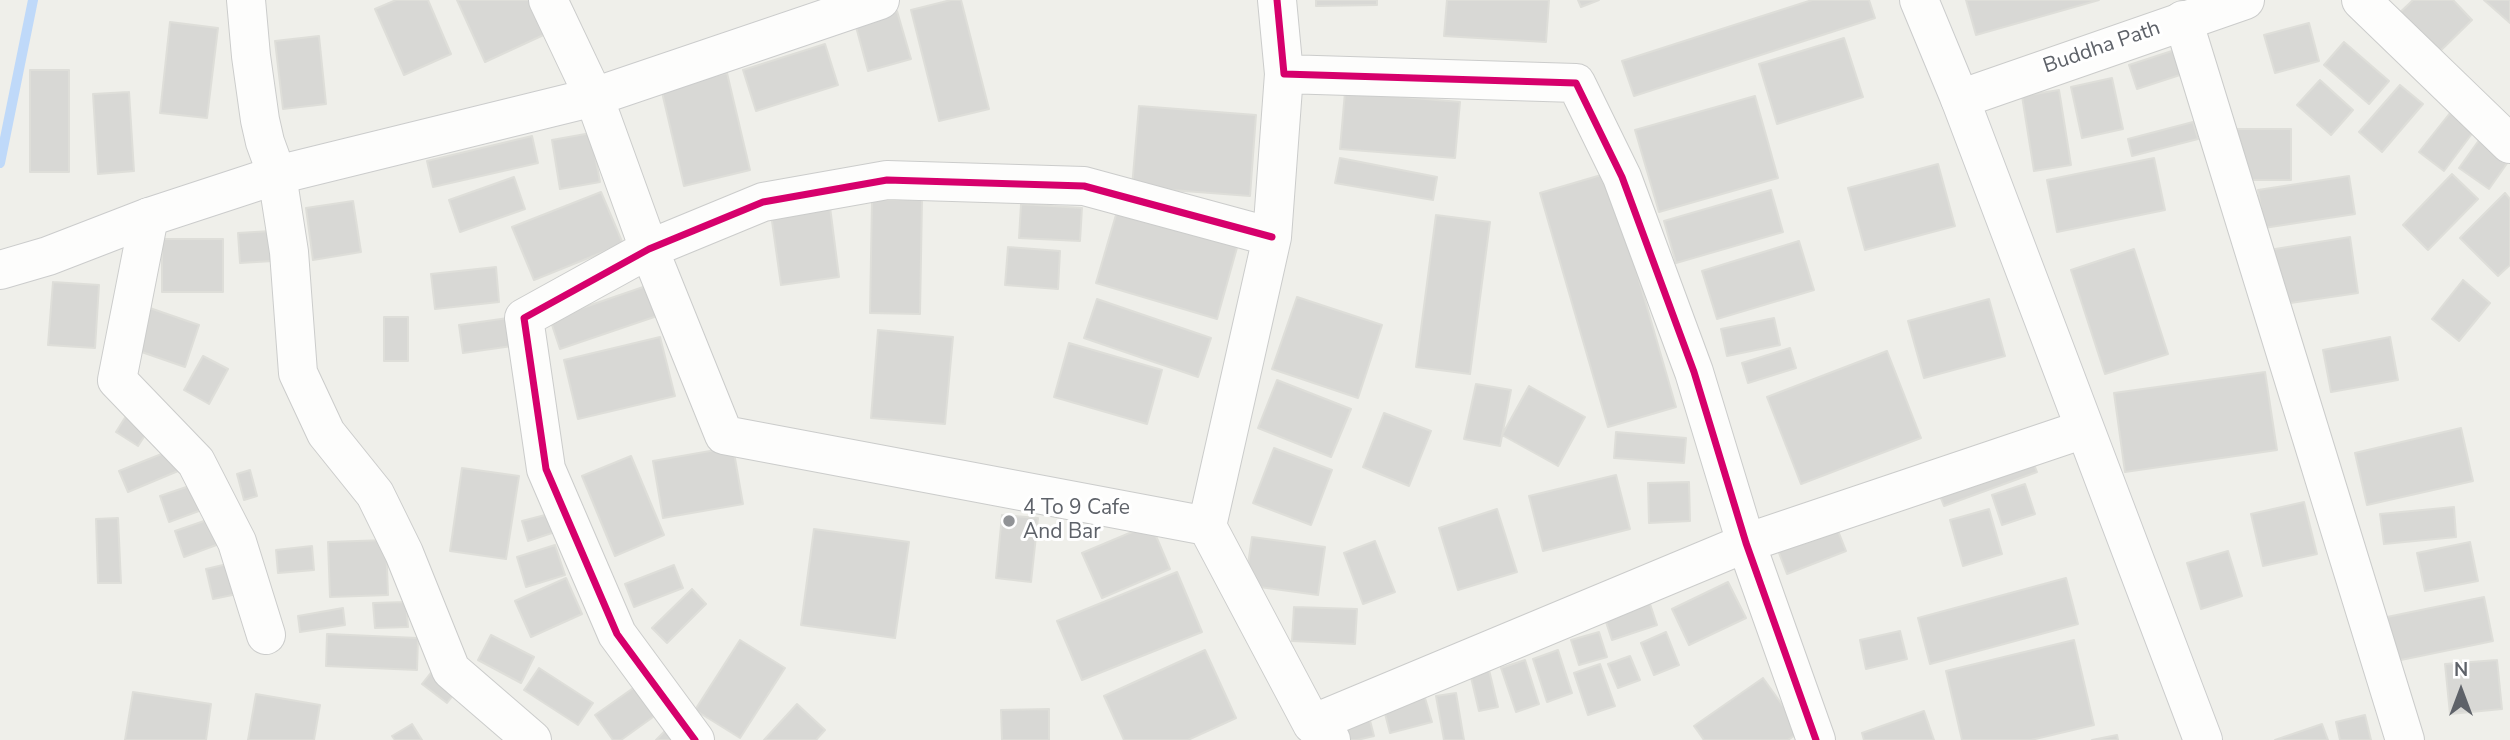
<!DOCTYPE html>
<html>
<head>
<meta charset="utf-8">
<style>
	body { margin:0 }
	#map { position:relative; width:2510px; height:740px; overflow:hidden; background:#efefea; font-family:"Nunito Sans",sans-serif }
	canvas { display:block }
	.north { position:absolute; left:2426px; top:656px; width:70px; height:70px; -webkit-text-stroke:5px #fff; paint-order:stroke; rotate:0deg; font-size:19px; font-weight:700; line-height:28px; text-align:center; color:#5e6269 }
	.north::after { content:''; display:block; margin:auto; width:24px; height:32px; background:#5e6269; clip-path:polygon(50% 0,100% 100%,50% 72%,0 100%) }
</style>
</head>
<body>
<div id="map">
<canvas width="2510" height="740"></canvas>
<div class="north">N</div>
</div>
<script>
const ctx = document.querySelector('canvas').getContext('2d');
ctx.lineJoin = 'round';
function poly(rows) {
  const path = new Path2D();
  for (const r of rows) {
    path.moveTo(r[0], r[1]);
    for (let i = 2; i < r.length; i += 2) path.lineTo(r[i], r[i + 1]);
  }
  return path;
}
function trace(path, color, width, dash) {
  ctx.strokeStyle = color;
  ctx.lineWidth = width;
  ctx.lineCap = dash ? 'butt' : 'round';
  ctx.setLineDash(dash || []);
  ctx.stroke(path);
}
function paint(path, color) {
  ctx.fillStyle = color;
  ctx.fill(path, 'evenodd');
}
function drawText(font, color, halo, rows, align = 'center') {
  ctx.font = font + ' "Nunito Sans",sans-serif';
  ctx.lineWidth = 6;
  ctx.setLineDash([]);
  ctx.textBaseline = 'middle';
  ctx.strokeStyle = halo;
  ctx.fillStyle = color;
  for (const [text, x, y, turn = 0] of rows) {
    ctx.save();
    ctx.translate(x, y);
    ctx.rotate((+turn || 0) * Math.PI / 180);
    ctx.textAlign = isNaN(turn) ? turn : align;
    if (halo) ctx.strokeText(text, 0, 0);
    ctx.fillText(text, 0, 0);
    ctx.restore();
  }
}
trace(poly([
	[0,163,33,0]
]), '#bfd9f9', 10);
const building = poly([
	[396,0,428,0,451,54,404,75,375,9,396,0],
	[457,0,536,0,550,32,485,62,457,0],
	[951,0,961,0,989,109,939,121,911,10,951,0],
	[1316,0,1377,0,1377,5,1316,6,1316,0],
	[1447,0,1549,0,1546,42,1444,36,1447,0],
	[1578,0,1599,0,1581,7,1578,0],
	[1812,0,1869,0,1875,18,1634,96,1622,61,1812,0],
	[1966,0,2099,0,1976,35,1966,0],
	[2413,0,2453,0,2472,20,2432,59,2393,19,2413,0],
	[2484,0,2510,0,2510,23,2484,0],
	[897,11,911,59,868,71,855,23,897,11],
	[170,22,218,28,207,118,160,113,170,22],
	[2309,23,2319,61,2275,73,2264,35,2309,23],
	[319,36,326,104,283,109,275,41,319,36],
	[1844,38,1863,97,1777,124,1759,64,1844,38],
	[2344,42,2389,81,2369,104,2324,65,2344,42],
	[825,44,838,85,756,111,743,70,825,44],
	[2178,49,2186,73,2137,89,2129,65,2178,49],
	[30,70,69,70,69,172,30,172,30,70],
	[727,73,750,170,684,186,661,88,727,73],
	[2112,78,2123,129,2082,138,2071,87,2112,78],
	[2320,80,2353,110,2331,135,2297,105,2320,80],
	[2400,85,2423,104,2382,152,2359,132,2400,85],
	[2059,90,2071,165,2034,171,2022,96,2059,90],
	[129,92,134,171,98,174,93,94,129,92],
	[1345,92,1460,102,1455,158,1340,149,1345,92],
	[1755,96,1778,178,1659,212,1635,130,1755,96],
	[1139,106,1256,115,1250,196,1132,187,1139,106],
	[2450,113,2474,131,2444,171,2419,152,2450,113],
	[2193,122,2198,139,2132,156,2128,139,2193,122],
	[2237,129,2291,129,2291,180,2237,180,2237,129],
	[591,133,600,182,560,189,552,140,591,133],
	[532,136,538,163,433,187,427,161,532,136],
	[2482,136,2510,159,2489,189,2459,168,2482,136],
	[1340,158,1437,177,1433,200,1335,183,1340,158],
	[2154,158,2165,210,2057,232,2047,180,2154,158],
	[1938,164,1955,226,1865,250,1848,188,1938,164],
	[1608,173,1676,407,1608,427,1540,193,1608,173],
	[2452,174,2478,199,2428,250,2403,225,2452,174],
	[2349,176,2355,214,2264,228,2258,190,2349,176],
	[514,177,525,209,460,232,449,200,514,177],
	[1771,190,1783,232,1676,263,1664,221,1771,190],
	[601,192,623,244,534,280,512,227,601,192],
	[2505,193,2510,199,2510,265,2498,276,2460,238,2505,193],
	[872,200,922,200,920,314,870,313,872,200],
	[353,201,361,252,313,260,306,208,353,201],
	[1021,204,1082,208,1080,241,1019,238,1021,204],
	[830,207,839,277,781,285,771,214,830,207],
	[1118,208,1238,244,1217,319,1096,283,1118,208],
	[1436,215,1490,222,1470,374,1416,367,1436,215],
	[271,231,273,261,240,263,238,233,271,231],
	[2350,237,2358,293,2277,305,2269,250,2350,237],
	[162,239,223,239,223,292,162,292,162,239],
	[1799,241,1814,290,1717,319,1702,271,1799,241],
	[1008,247,1060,251,1058,289,1005,285,1008,247],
	[2134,249,2168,354,2105,374,2071,270,2134,249],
	[496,267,499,302,435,309,431,274,496,267],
	[2463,280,2490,303,2459,341,2432,319,2463,280],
	[53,282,99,285,95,348,48,345,53,282],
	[652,284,663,314,560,349,550,319,652,284],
	[1297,297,1382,325,1358,398,1272,369,1297,297],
	[1097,299,1211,338,1198,377,1084,338,1097,299],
	[1989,299,2005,356,1924,378,1908,321,1989,299],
	[144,306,199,325,185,367,130,348,144,306],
	[384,317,408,317,408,361,384,361,384,317],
	[515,317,519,345,463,353,459,325,515,317],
	[1774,318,1780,345,1727,356,1721,329,1774,318],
	[878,330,953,337,945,424,871,418,878,330],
	[660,337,675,396,578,419,564,360,660,337],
	[2390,337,2398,380,2331,392,2323,350,2390,337],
	[1069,343,1162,370,1147,424,1054,397,1069,343],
	[1790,348,1796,368,1748,383,1742,363,1790,348],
	[1887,351,1921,438,1801,484,1767,397,1887,351],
	[203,356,228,369,209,404,184,390,203,356],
	[2265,372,2277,450,2125,472,2114,393,2265,372],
	[1277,380,1351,409,1331,457,1258,428,1277,380],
	[1476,384,1511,390,1500,446,1464,439,1476,384],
	[1529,386,1585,417,1558,466,1502,435,1529,386],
	[1384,413,1431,431,1409,486,1363,467,1384,413],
	[126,416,149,429,138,446,116,432,126,416],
	[2461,428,2473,481,2367,505,2355,453,2461,428],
	[1616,432,1686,438,1684,463,1614,458,1616,432],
	[733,447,743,504,663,518,653,461,733,447],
	[1274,448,1332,470,1311,525,1253,503,1274,448],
	[169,451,178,471,128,492,119,471,169,451],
	[2029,452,2037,472,1944,506,1936,486,2029,452],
	[631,456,664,535,615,556,582,476,631,456],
	[462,468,519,476,506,559,450,551,462,468],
	[250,470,257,496,244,500,237,474,250,470],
	[1616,475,1630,529,1543,551,1529,496,1616,475],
	[1689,482,1690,521,1649,523,1648,483,1689,482],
	[198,483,207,508,169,522,160,496,198,483],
	[2025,484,2035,514,2002,525,1992,495,2025,484],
	[2304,502,2317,554,2263,566,2251,514,2304,502],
	[2454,507,2456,537,2384,544,2380,514,2454,507],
	[1497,509,1517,572,1458,590,1439,528,1497,509],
	[1989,509,2002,554,1963,566,1950,520,1989,509],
	[549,514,555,532,528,541,522,521,549,514],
	[1002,515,1038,518,1031,582,996,578,1002,515],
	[118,518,121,583,98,583,96,519,118,518],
	[1833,518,1846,551,1787,574,1774,540,1833,518],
	[210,519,219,544,184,557,175,531,210,519],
	[1151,524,1170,569,1102,598,1082,553,1151,524],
	[814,529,909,542,895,638,801,625,814,529],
	[1252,537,1325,547,1318,595,1245,585,1252,537],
	[386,540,388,595,330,597,328,542,386,540],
	[1375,541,1395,592,1363,604,1344,553,1375,541],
	[2470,542,2478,581,2425,591,2417,553,2470,542],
	[555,545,565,575,526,587,517,557,555,545],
	[312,546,314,570,278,573,276,550,312,546],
	[2228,551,2242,596,2201,609,2187,563,2228,551],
	[236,562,242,593,213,599,206,569,236,562],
	[674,565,683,588,634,607,625,584,674,565],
	[1177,572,1202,632,1082,680,1057,621,1177,572],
	[566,578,582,614,531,637,515,601,566,578],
	[2066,578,2078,624,1930,664,1918,618,2066,578],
	[1728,582,1746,618,1689,645,1672,609,1728,582],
	[692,589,706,604,667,643,652,628,692,589],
	[2484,597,2493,641,2396,661,2387,617,2484,597],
	[1649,601,1657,625,1612,640,1604,616,1649,601],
	[406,602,408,627,375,628,373,603,406,602],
	[1294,607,1357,609,1355,644,1292,641,1294,607],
	[343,608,345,625,300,632,298,616,343,608],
	[1900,631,1907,659,1866,669,1860,640,1900,631],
	[1599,632,1607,657,1579,665,1571,640,1599,632],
	[1666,632,1679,665,1654,675,1641,643,1666,632],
	[327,634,418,638,417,670,326,666,327,634],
	[491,635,534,657,521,683,478,660,491,635],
	[740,640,785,668,740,738,695,710,740,640],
	[2074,640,2094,725,2031,740,1962,740,1946,671,2074,640],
	[1205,650,1236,718,1188,740,1124,740,1104,696,1205,650],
	[1558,650,1572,693,1547,702,1533,659,1558,650],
	[1630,656,1640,680,1618,688,1608,664,1630,656],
	[1525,660,1539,704,1516,712,1501,668,1525,660],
	[2497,660,2502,709,2450,714,2445,664,2497,660],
	[1600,664,1615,706,1588,715,1574,673,1600,664],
	[437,665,461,685,447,703,422,684,437,665],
	[539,668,593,703,578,725,524,690,539,668],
	[1489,670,1498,707,1479,711,1470,673,1489,670],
	[1763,678,1801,731,1788,740,1704,740,1694,726,1763,678],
	[639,684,660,712,621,740,613,740,595,715,639,684],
	[1423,691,1432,722,1390,733,1382,702,1423,691],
	[133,692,211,704,206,740,125,740,133,692],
	[1456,693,1464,740,1444,740,1436,696,1456,693],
	[256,694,320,705,314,740,248,740,256,694],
	[797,704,825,730,816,740,764,740,797,704],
	[1366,705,1374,736,1357,740,1337,740,1366,705],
	[1049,709,1049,740,1002,740,1001,710,1049,709],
	[1924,711,1934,740,1864,740,1862,733,1924,711],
	[2365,715,2371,740,2340,740,2336,722,2365,715],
	[412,724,422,740,395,740,392,736,412,724],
	[2322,724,2328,740,2275,740,2322,724],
	[671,725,685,740,656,740,671,725],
	[2117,735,2118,740,2092,740,2117,735]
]);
paint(building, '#d8d8d5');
trace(building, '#deded9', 2);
const minor = poly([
	[246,0,251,56,260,120,265,142,277,175,289,252,298,373,326,433,375,494,404,553,451,670,532,740],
	[548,0,594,97,649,249,724,435,1207,526],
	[1277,0,1284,74,1576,83,1622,177,1694,372,1746,543,1816,740],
	[2361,0,2510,144],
	[2183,20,2405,740],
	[1284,74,1272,237,1207,526,1312,724,1331,740],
	[149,217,117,380,196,462,237,542,266,635],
	[1312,724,1746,543,2084,429],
	[695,740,617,634,546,469,524,318,649,249,763,202,887,180,1084,186,1272,237]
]);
const tertiary = poly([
	[1960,99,2245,0]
]);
const secondary = poly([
	[1919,0,1960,99,2203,740],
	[0,270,48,256,149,217,277,175,594,97,880,0]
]);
trace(minor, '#cbcccb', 40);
trace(tertiary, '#cbcccb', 40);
trace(secondary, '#cbcccc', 40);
trace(minor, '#fdfdfc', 38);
trace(tertiary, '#fdfdfc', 38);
trace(secondary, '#fdfdfc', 38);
trace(poly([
	[1277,0,1284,74,1576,83,1622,177,1694,372,1746,543,1816,740],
	[695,740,617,634,546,469,524,318,649,249,763,202,887,180,1084,186,1272,237]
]), '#d6006c', 7);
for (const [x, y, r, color] of [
	[1009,521,7,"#919396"]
]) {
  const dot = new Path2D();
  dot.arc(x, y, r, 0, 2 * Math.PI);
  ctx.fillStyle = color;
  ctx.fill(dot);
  trace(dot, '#fff', 2.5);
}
drawText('21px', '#5e6269', '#fff', [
	["Buddha Path",2102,48,-19]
]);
drawText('21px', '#5e6269', '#fff', [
	["4 To 9 Cafe",1023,509],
	["And Bar",1023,533]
], 'left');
</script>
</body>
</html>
